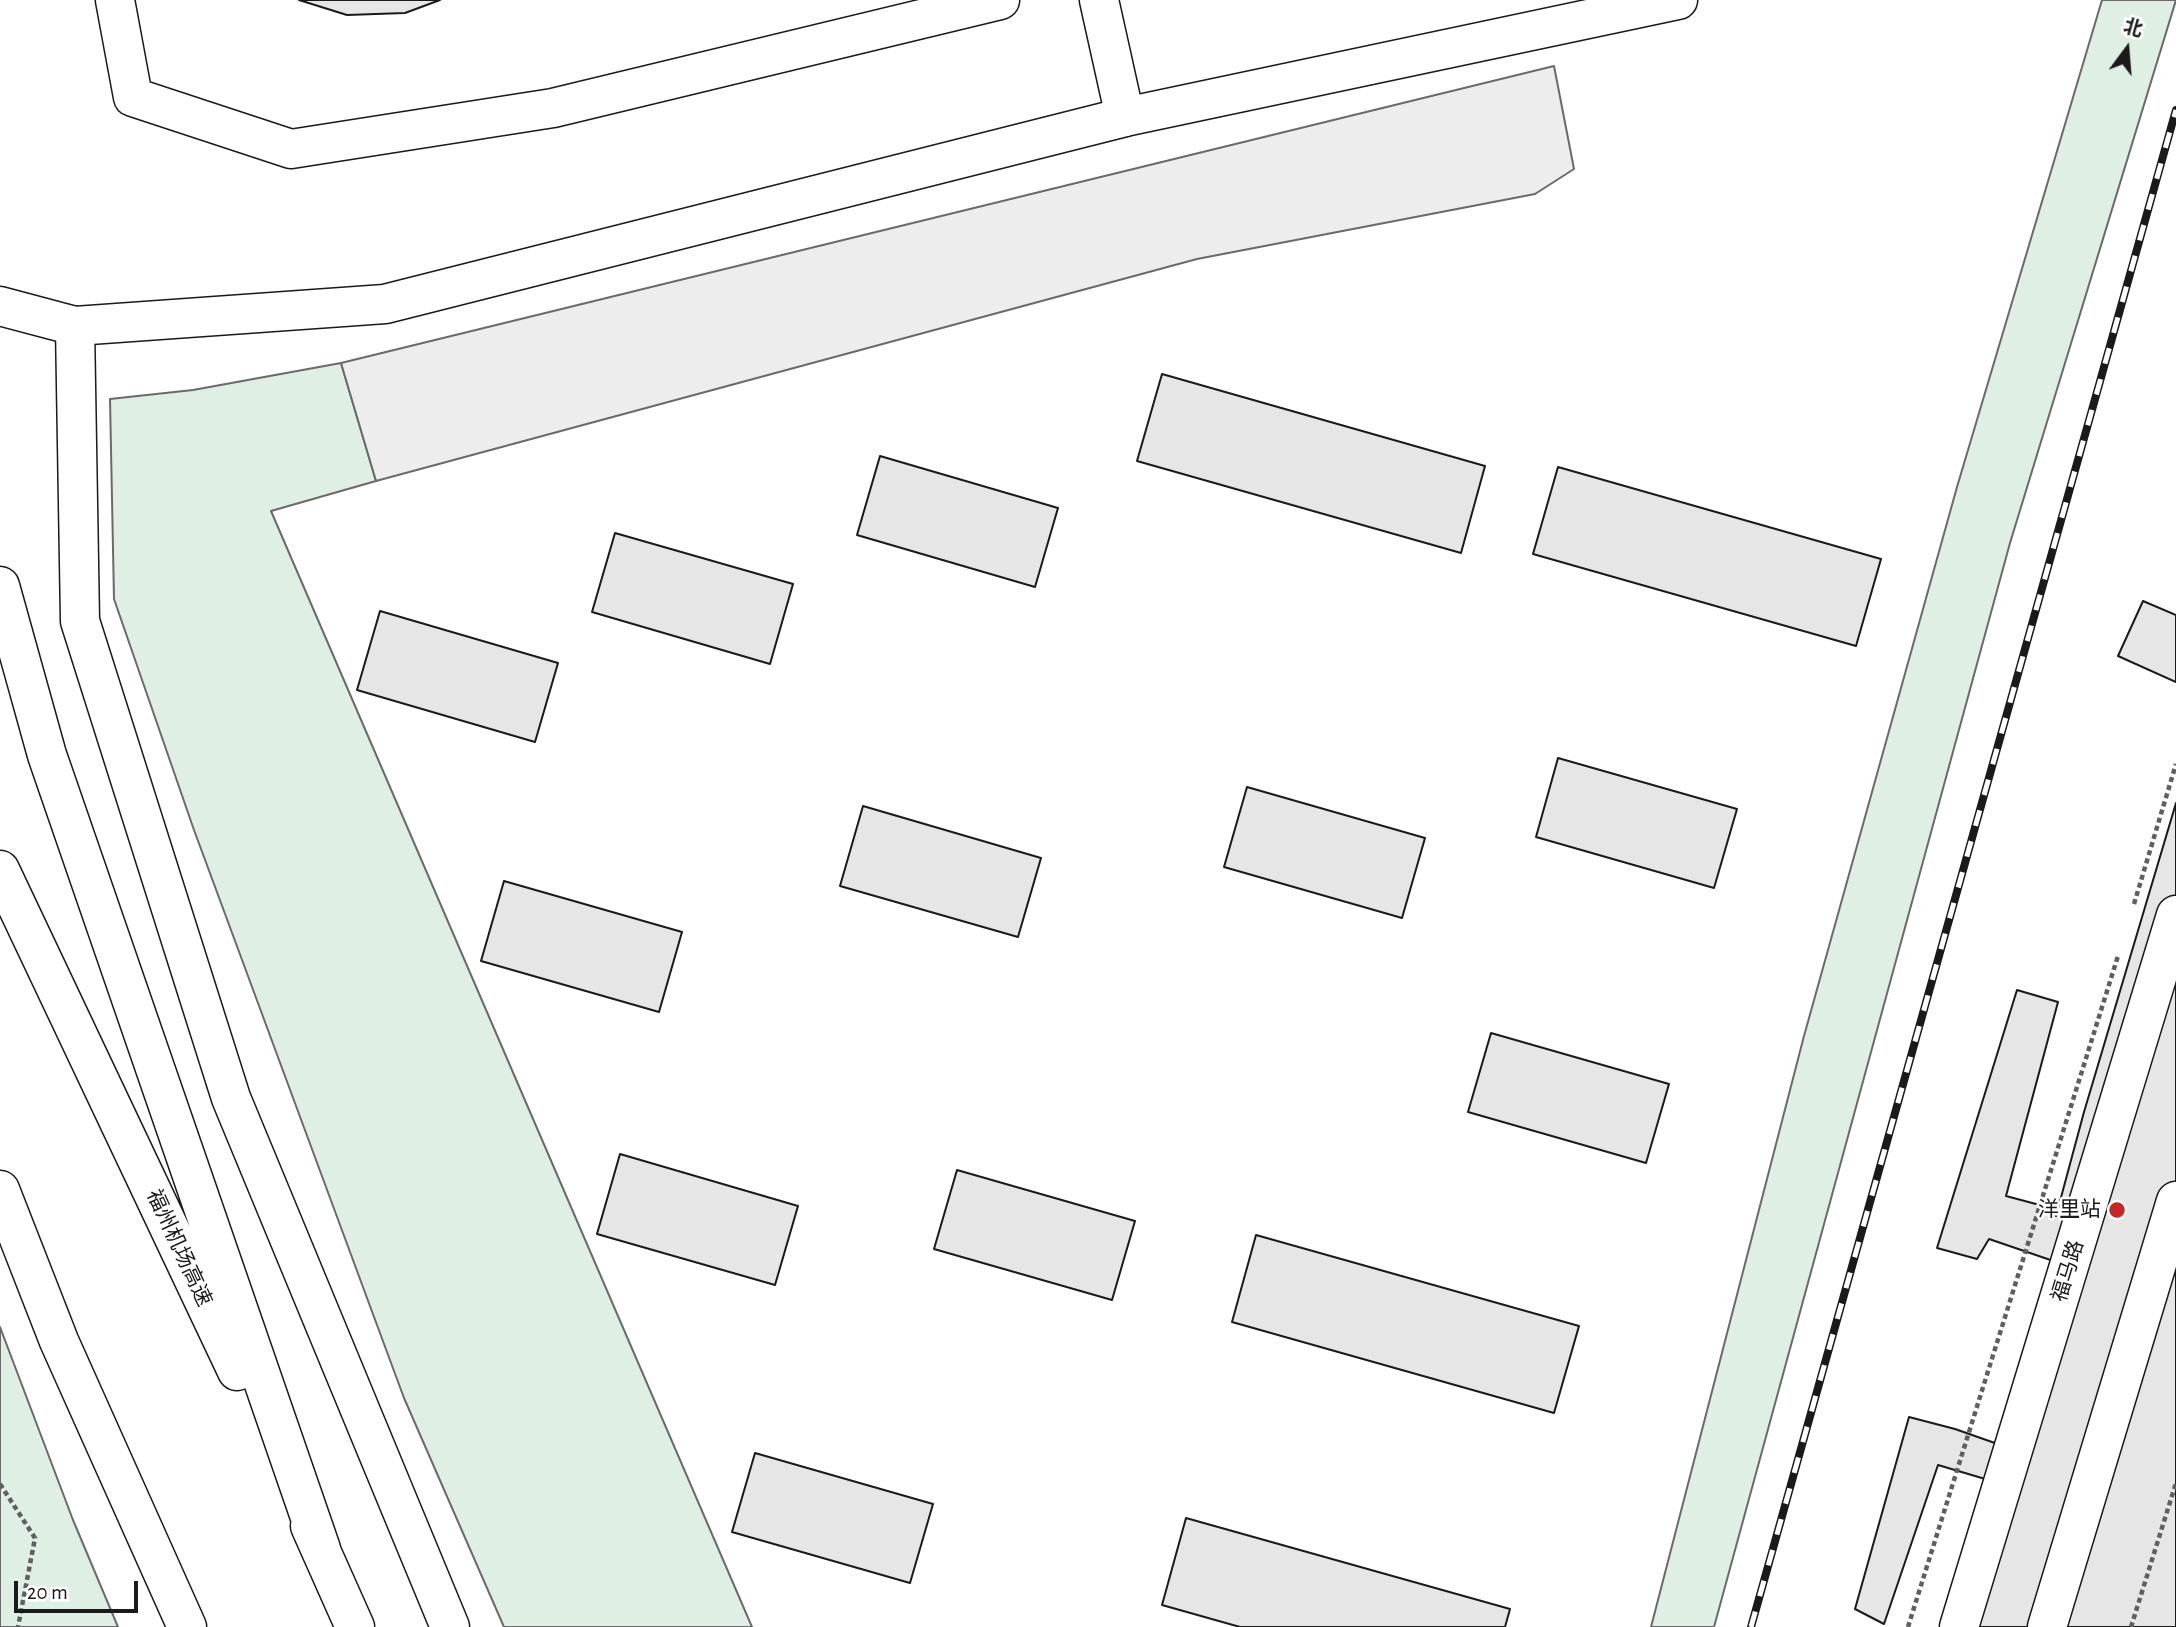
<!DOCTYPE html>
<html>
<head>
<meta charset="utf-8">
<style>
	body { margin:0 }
	#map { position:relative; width:2176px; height:1627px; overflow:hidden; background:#fff; font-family:"Alegreya Sans","Noto Sans SC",sans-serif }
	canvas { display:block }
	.north { position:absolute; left:2092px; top:14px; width:70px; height:70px; -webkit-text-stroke:5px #fff; paint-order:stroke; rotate:16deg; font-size:19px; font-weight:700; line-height:28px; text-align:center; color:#1a1a1a }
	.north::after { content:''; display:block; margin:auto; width:24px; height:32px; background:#1a1a1a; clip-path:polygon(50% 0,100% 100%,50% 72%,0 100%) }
	.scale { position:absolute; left:14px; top:1581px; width:124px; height:32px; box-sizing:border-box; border:4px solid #1a1a1a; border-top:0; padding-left:9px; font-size:21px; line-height:24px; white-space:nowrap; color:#1a1a1a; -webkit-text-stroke:5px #fff; paint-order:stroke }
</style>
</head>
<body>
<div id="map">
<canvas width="2176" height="1627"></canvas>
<div class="north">北</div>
<div class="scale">20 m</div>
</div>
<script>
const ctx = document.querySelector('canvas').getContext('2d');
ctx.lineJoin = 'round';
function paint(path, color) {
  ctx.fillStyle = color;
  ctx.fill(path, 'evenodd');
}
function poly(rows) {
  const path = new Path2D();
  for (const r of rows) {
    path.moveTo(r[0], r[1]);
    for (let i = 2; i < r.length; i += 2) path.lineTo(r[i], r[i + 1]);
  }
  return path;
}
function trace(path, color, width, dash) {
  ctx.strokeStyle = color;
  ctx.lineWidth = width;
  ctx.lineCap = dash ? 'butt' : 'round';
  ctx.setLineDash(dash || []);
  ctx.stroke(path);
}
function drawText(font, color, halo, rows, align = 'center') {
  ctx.font = font + ' "Alegreya Sans","Noto Sans SC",sans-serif';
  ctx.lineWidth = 5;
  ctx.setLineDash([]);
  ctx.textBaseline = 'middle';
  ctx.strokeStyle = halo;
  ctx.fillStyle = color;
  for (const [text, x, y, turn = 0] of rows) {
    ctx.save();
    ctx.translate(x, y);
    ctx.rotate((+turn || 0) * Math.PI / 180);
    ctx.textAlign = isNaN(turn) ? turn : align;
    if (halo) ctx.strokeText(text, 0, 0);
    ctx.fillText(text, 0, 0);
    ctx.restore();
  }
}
const green = poly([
	[2102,0,2176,0,2010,543,1714,1627,1651,1627,1804,1036,1957,487,2102,0],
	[341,363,376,481,271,511,752,1627,504,1627,404,1398,194,830,114,599,110,399,193,390,341,363],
	[0,1327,73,1520,118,1627,0,1627,0,1327]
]);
paint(green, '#e0efe3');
trace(green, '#6a6a6a', 2);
const parking = poly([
	[1554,66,1574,169,1535,194,1197,259,376,481,341,363,1554,66]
]);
paint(parking, '#ededed');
trace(parking, '#6a6a6a', 2);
const building = poly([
	[299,0,440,0,405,13,347,15,299,0],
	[1162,374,1485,466,1461,553,1137,461,1162,374],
	[880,456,1058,508,1035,587,857,535,880,456],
	[1558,467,1881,559,1856,646,1533,554,1558,467],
	[615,533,793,584,770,664,592,612,615,533],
	[2143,601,2176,615,2176,682,2118,656,2143,601],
	[380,611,558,663,535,742,357,690,380,611],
	[1558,758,1737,809,1714,888,1536,837,1558,758],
	[1247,787,1425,838,1402,918,1224,867,1247,787],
	[2176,803,2176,1627,1955,1627,2002,1484,1938,1465,1884,1624,1855,1609,1909,1417,1955,1429,2012,1449,2068,1266,1989,1239,1977,1259,1937,1248,2017,990,2058,1002,2006,1196,2036,1204,2056,1216,2084,1112,2176,803],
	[863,806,1041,858,1018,937,840,886,863,806],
	[504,881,682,932,659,1012,481,961,504,881],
	[1491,1033,1669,1084,1646,1163,1468,1112,1491,1033],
	[620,1154,798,1206,775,1285,597,1234,620,1154],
	[957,1170,1135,1221,1112,1300,934,1249,957,1170],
	[1256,1235,1579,1326,1554,1413,1232,1322,1256,1235],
	[755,1453,933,1504,910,1583,732,1532,755,1453],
	[1186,1518,1510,1609,1505,1627,1240,1627,1162,1605,1186,1518]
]);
paint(building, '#e6e6e6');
trace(building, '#1a1a1a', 2);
const minor = poly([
	[115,0,133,97,291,149,553,108,1000,0],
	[1099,0,1125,117],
	[75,326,80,621,231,1098,450,1627]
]);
const major = poly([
	[0,306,75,326,385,304,1125,117,1678,0],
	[1959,1627,2176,915],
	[2047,1627,2176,1201]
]);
const highway = poly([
	[0,586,47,755,321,1549],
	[0,870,237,1371],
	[0,1190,59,1341,187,1627],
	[310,1526,355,1627]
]);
trace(minor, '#1a1a1a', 41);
trace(major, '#1a1a1a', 41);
trace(highway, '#1a1a1a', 41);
trace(poly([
	[2134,904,2176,764],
	[0,1484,35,1538,18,1627],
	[1908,1627,2118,956],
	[2131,1627,2176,1483]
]), '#5f5f5f', 4.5, [5, 3.5]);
trace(minor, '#fff', 38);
trace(major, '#fff', 38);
trace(highway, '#fff', 38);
const rail = poly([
	[1751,1627,2176,110]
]);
trace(rail, '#1a1a1a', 8);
trace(rail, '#fff', 5, [16]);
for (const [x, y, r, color] of [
	[2117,1210,9,"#c62828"]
]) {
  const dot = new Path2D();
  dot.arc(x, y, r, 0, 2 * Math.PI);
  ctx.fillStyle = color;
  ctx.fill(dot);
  trace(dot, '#fff', 2.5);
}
drawText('21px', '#1a1a1a', '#fff', [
	["洋里站",2101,1210]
], 'right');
drawText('21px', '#1a1a1a', '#fff', [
	["福州机场高速",179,1248,65],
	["福马路",2068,1271,-73]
]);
</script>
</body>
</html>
